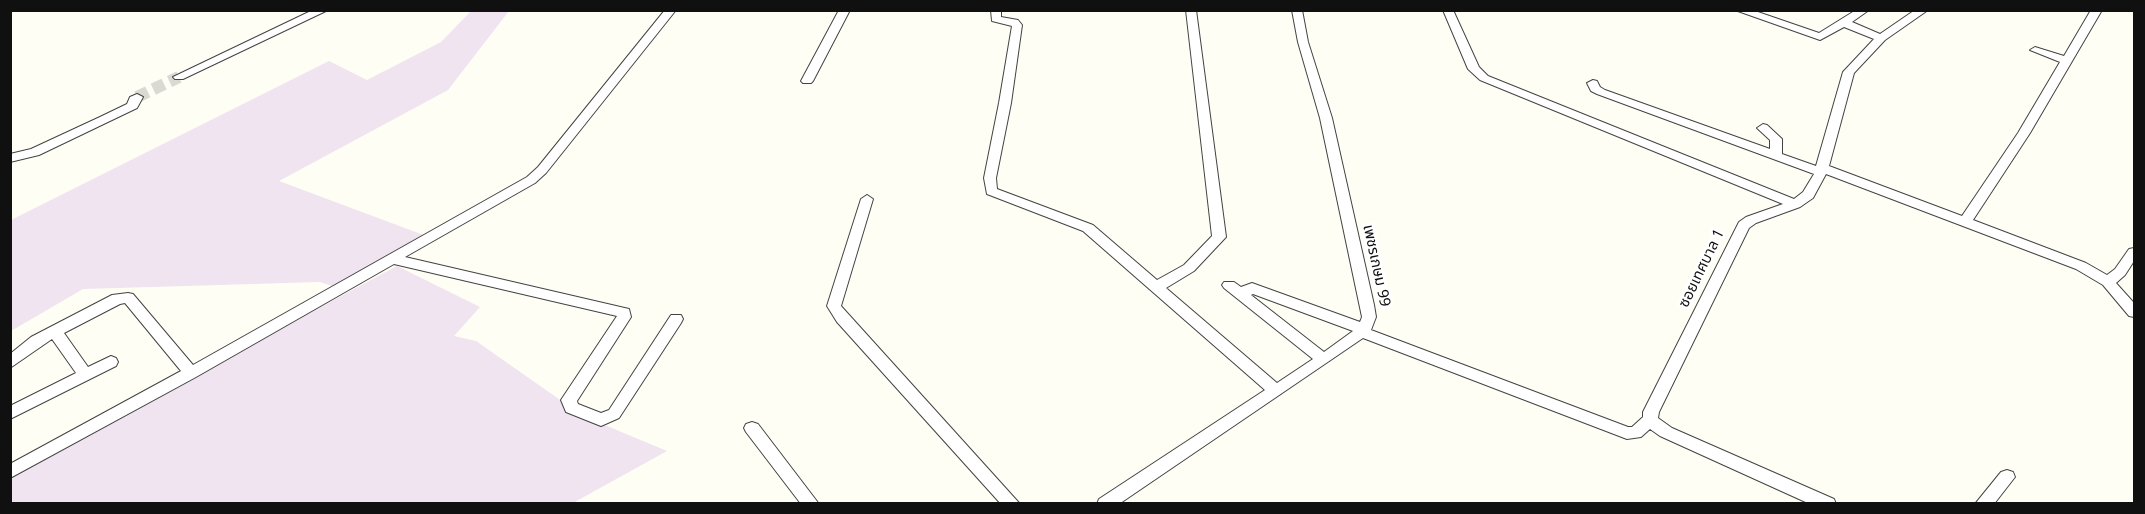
<!DOCTYPE html>
<html>
<head>
<meta charset="utf-8">
<style>
	body { margin:0 }
	#map { position:relative; width:2145px; height:514px; overflow:hidden; background:#fffef4; font-family:Georgia,serif }
	canvas { display:block }
	.frame { position:absolute; inset:0; border:12px solid #101010; pointer-events:none }
</style>
</head>
<body>
<div id="map">
<canvas width="2145" height="514"></canvas>
<div class="frame"></div>
</div>
<script>
const ctx = document.querySelector('canvas').getContext('2d');
ctx.lineJoin = 'round';
function paint(path, color) {
  ctx.fillStyle = color;
  ctx.fill(path, 'evenodd');
}
function poly(rows) {
  const path = new Path2D();
  for (const r of rows) {
    path.moveTo(r[0], r[1]);
    for (let i = 2; i < r.length; i += 2) path.lineTo(r[i], r[i + 1]);
  }
  return path;
}
function trace(path, color, width, dash) {
  ctx.strokeStyle = color;
  ctx.lineWidth = width;
  ctx.lineCap = dash ? 'butt' : 'round';
  ctx.setLineDash(dash || []);
  ctx.stroke(path);
}
function drawText(font, color, halo, rows, align = 'center') {
  ctx.font = font + ' Georgia,"Noto Sans Thai",serif';
  ctx.lineWidth = 6;
  ctx.setLineDash([]);
  ctx.textBaseline = 'middle';
  ctx.strokeStyle = halo;
  ctx.fillStyle = color;
  for (const [text, x, y, turn = 0] of rows) {
    ctx.save();
    ctx.translate(x, y);
    ctx.rotate((+turn || 0) * Math.PI / 180);
    ctx.textAlign = isNaN(turn) ? turn : align;
    if (halo) ctx.strokeText(text, 0, 0);
    ctx.fillText(text, 0, 0);
    ctx.restore();
  }
}
paint(poly([
	[471,11,509,11,448,90,279,181,429,237,338,288,320,282,83,289,11,331,11,220,329,61,367,80,441,42],
	[397,266,480,307,454,336,476,341,583,416,667,451,573,503,11,504,11,473]
]), '#efe4ef');
trace(poly([
	[137,97,179,77]
]), '#dbdad2', 12, [12, 6]);
const minor = poly([
	[313,10,328,10,183,79,175,79,173,77,313,10],
	[665,10,676,10,546,173,535,183,405,257,629,309,631,317,577,401,578,404,601,413,609,410,671,315,681,315,683,319,681,323,619,418,601,426,566,412,561,400,617,316,394,264,196,377,10,478,10,464,181,371,125,303,120,304,64,333,88,367,111,356,116,358,118,362,116,366,10,419,10,406,76,373,52,339,10,368,10,354,31,337,112,295,128,293,133,294,193,365,527,177,538,167,665,10],
	[839,10,850,10,813,81,811,83,803,83,801,81,839,10],
	[991,10,1001,10,1001,17,1018,20,1022,25,1011,103,996,178,997,189,1093,225,1157,280,1184,265,1212,236,1186,10,1196,10,1226,237,1194,271,1166,288,1277,383,1313,359,1224,288,1222,285,1224,282,1234,282,1241,287,1252,283,1360,322,1362,317,1320,118,1298,42,1292,10,1302,10,1308,42,1332,118,1374,305,1376,317,1371,330,1628,427,1632,427,1643,417,1643,412,1739,222,1746,217,1783,204,1480,80,1468,69,1443,10,1453,10,1479,67,1488,76,1794,199,1803,192,1814,174,1597,94,1591,91,1587,83,1593,80,1597,81,1600,87,1605,90,1770,149,1770,140,1757,128,1763,124,1767,125,1782,139,1782,154,1816,166,1843,72,1874,39,1844,27,1820,40,1735,10,1752,10,1819,33,1856,10,1869,10,1852,22,1880,34,1915,10,1928,10,1885,40,1854,73,1829,166,1962,216,2018,133,2060,62,2030,50,2035,47,2064,56,2091,10,2102,10,2030,133,1973,220,2086,263,2107,275,2115,269,2129,249,2134,248,2134,261,2125,275,2116,283,2134,303,2134,317,2129,316,2103,285,2076,269,1826,174,1813,198,1800,207,1756,223,1749,228,1659,412,1658,418,1672,428,1834,499,1836,504,1810,504,1660,436,1650,429,1641,437,1627,439,1363,338,1119,504,1097,504,1099,499,1265,390,1083,231,987,194,984,178,999,103,1012,26,992,21,991,10],
	[1253,294,1353,331,1324,352,1251,295,1253,294],
	[137,94,143,97,137,108,39,155,10,162,10,154,31,149,100,117,127,104,130,97,137,94],
	[867,195,873,199,841,306,1020,504,1001,504,837,322,827,306,861,199,867,195],
	[752,422,758,424,819,504,801,504,746,432,744,428,746,424,752,422],
	[2007,470,2013,472,2015,477,1994,504,1975,504,2001,472,2007,470]
]);
trace(minor, '#434343', 2);
paint(minor, '#fff');
drawText('15px', '#101010', '#fff', [
	["เพชรเกษม 99",1375,266,78],
	["ซอยเทศบาล 1",1703,269,-64]
]);
</script>
</body>
</html>
